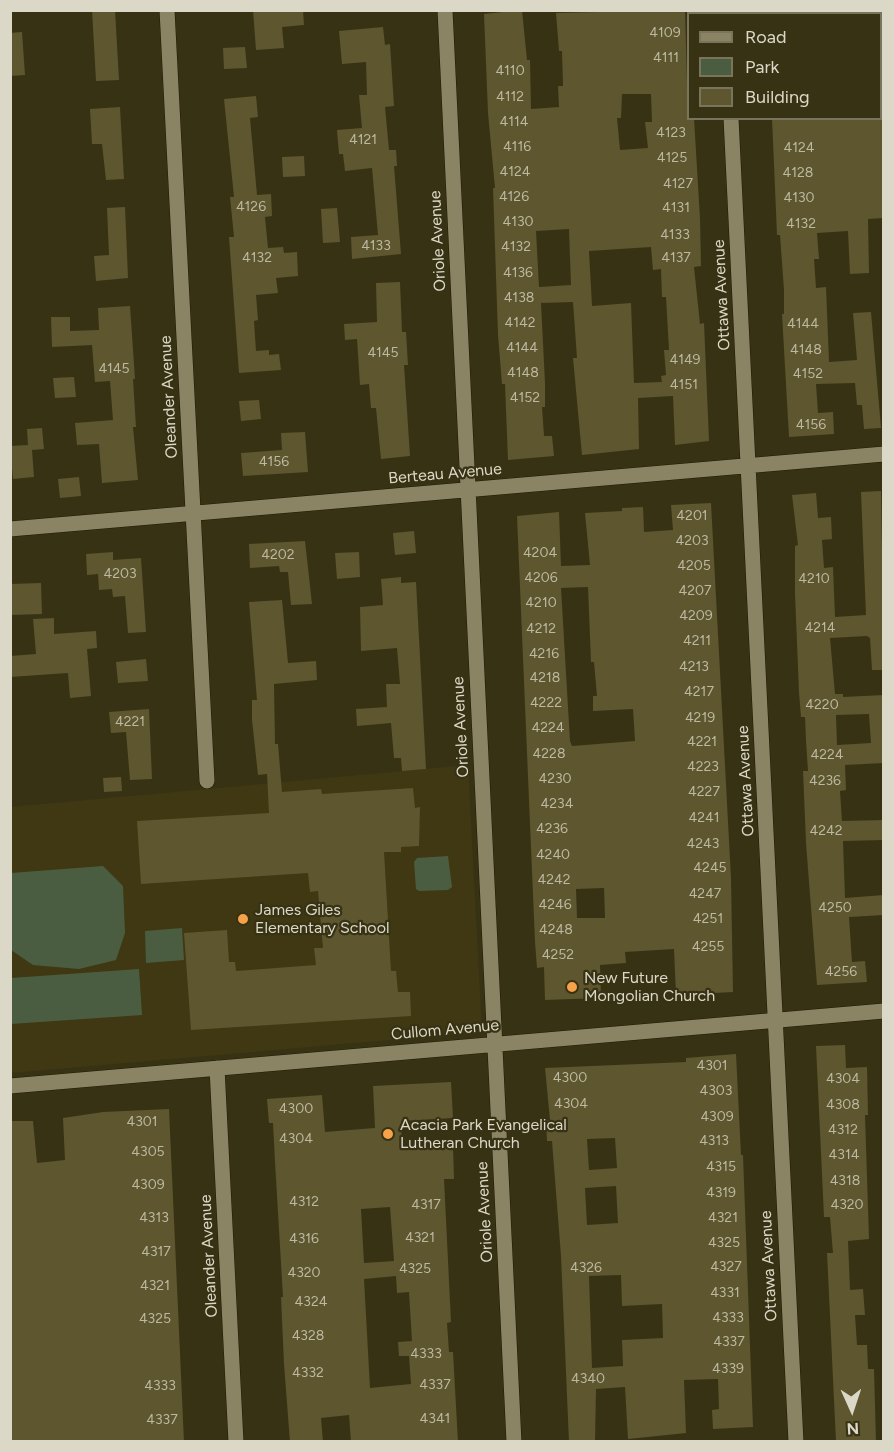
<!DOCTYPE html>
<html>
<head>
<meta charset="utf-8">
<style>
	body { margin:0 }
	#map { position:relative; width:894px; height:1452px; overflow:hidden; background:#383215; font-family:Figtree,sans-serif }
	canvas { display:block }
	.frame { position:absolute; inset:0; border:12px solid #dbd8c7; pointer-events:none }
	.legend { position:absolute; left:687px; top:12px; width:195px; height:108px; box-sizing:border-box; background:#383215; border:2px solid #79745c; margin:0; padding:8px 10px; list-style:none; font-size:18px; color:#dbd8c7 }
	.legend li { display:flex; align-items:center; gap:12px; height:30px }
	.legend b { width:30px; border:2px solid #79745c }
	.north { position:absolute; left:822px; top:1380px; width:60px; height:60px; -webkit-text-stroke:4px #383215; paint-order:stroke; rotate:177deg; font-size:16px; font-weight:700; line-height:24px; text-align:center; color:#dbd8c7 }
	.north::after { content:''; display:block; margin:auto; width:21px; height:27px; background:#dbd8c7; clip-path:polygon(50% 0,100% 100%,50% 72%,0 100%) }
</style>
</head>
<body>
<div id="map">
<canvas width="894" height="1452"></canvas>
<div class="frame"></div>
<ul class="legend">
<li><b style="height:8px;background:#8a8464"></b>Road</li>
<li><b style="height:16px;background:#4b5d40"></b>Park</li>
<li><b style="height:16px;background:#5d562e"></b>Building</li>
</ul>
<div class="north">N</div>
</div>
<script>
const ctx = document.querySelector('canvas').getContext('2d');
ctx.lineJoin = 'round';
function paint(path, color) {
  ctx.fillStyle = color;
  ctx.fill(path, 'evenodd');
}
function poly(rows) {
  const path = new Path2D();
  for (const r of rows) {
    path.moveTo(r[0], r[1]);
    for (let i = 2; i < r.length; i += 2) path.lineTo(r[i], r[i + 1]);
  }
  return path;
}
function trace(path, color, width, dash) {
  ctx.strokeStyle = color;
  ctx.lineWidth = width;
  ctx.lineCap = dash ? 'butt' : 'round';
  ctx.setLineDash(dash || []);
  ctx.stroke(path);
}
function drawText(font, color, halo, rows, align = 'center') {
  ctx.font = font + ' Figtree,sans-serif';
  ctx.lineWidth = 4.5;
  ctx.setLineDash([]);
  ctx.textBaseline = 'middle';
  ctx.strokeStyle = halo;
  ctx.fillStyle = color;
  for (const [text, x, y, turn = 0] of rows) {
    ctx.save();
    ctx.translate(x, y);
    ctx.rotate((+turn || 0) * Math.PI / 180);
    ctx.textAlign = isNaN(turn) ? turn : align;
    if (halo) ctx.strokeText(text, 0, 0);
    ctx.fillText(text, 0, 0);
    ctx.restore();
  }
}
paint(poly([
	[468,765,482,1032,11,1073,11,807]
]), '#3f3812');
paint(poly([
	[448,856,452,887,448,890,419,891,416,889,414,862,417,858],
	[103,866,123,886,125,933,116,960,79,969,33,965,11,950,11,873],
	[182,928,184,960,146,963,145,931],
	[139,969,142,1015,11,1024,11,978]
]), '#4b5d40');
paint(poly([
	[92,10,115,10,119,80,96,81],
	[253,10,303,10,304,25,282,27,284,48,256,50],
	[522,10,527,60,530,60,531,109,559,107,558,86,563,86,562,51,559,51,556,13,685,10,688,118,694,118,700,218,701,266,694,267,700,324,704,323,709,441,675,445,673,396,638,398,639,449,582,455,573,358,577,358,573,302,541,303,545,383,545,407,542,407,544,436,552,436,554,456,508,460,505,384,502,384,498,335,493,188,495,188,488,113,484,14],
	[622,94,651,94,652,122,645,122,648,148,620,150,617,118,621,118],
	[569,229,571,285,539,287,536,231],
	[651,247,653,270,661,269,662,297,666,297,669,350,664,350,666,375,661,376,662,382,634,383,631,303,592,306,589,251],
	[383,27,385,45,390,44,394,106,385,107,389,150,396,150,397,166,394,166,401,254,352,259,351,237,378,235,372,168,345,171,343,154,339,154,337,130,362,128,359,95,367,95,366,62,342,64,339,31],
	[22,32,25,75,10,76,10,33],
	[245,47,247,68,224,69,223,48],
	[256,96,258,117,250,118,257,195,271,194,272,216,265,217,268,248,283,247,284,253,297,252,298,276,276,278,278,293,256,295,258,320,254,321,256,351,269,350,269,355,279,354,281,370,239,373,229,237,234,237,230,197,234,197,224,99],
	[120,107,124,179,106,180,102,144,92,144,90,109],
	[772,118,884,118,884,218,868,219,869,273,850,274,848,231,817,233,819,259,814,259,816,288,826,287,829,362,857,360,853,313,871,312,881,428,864,429,862,405,857,405,855,383,816,384,818,413,833,412,834,434,789,437,782,314,784,314,784,290,780,235,777,235],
	[304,156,305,176,283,177,282,157],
	[125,207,128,278,96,281,94,256,109,255,107,208],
	[337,208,340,242,323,243,321,209],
	[400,282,402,332,406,332,408,365,404,365,410,456,381,459,376,408,371,408,369,384,360,385,357,339,345,340,344,324,377,322,376,283],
	[130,306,135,379,133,379,136,427,133,427,138,480,102,483,99,444,77,445,75,423,113,420,110,381,95,382,92,345,52,347,51,317,70,317,70,331,99,330,98,308],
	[74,377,76,397,55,398,53,378],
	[259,400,261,419,241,421,239,401],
	[42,428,44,449,32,450,34,477,13,479,10,446,28,445,27,429],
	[305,432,308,472,243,476,241,453,282,450,281,433],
	[79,477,81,496,60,498,58,479],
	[881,491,884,670,872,670,870,638,867,636,830,638,835,694,843,694,843,697,884,695,884,763,845,765,846,790,840,791,842,821,884,820,884,840,843,841,845,898,884,895,884,915,849,917,852,962,865,961,867,982,817,985,806,843,803,771,808,771,806,741,805,717,801,717,799,692,795,594,795,546,798,545,792,495,816,493,818,518,831,517,832,539,822,540,824,568,833,567,835,617,866,615,861,492],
	[869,714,871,743,837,745,836,715],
	[711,503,731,878,733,992,676,995,674,949,625,952,626,963,600,965,601,998,545,1000,544,967,537,968,535,942,517,516,559,512,561,566,590,565,585,513,622,511,622,508,643,507,644,532,673,530,671,505],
	[588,587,591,662,594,662,597,696,593,696,593,711,633,709,635,741,572,746,570,741,561,588],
	[604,888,605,918,577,918,576,889],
	[414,531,416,553,395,555,393,533],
	[305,541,312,604,291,605,288,572,280,572,279,566,250,568,249,544],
	[113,552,113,560,141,558,146,632,128,633,125,596,113,597,112,589,99,590,98,574,87,575,86,554],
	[359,552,360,577,337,579,335,553],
	[401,577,401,583,416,582,426,769,402,771,401,758,394,758,391,723,357,726,356,709,387,707,386,684,400,684,397,648,361,651,360,607,383,605,381,579],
	[41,583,42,614,10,615,10,584],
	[282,600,288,663,316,661,317,680,274,684,275,744,278,744,282,792,321,789,322,794,413,788,415,808,420,807,419,846,401,847,401,852,384,852,391,971,396,971,398,992,410,992,411,1016,191,1030,184,933,227,930,229,962,235,962,236,971,316,965,314,948,323,948,318,891,310,892,308,873,141,884,137,821,269,813,267,774,258,775,252,720,252,700,257,700,249,602],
	[54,618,54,634,96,631,97,648,87,649,91,696,70,698,68,673,10,677,10,656,36,654,33,619],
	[146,659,148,681,118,683,116,662],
	[149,709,152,779,130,780,126,732,111,733,109,712],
	[121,777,122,791,104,792,103,778],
	[845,1045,846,1068,867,1067,868,1115,865,1115,869,1239,848,1241,850,1290,863,1289,865,1315,855,1315,857,1345,867,1345,868,1369,874,1369,876,1442,836,1442,827,1253,833,1253,830,1217,824,1217,816,1046],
	[736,1054,741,1155,743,1155,753,1427,713,1429,712,1410,719,1409,718,1379,684,1380,686,1433,628,1439,625,1387,596,1389,595,1442,569,1442,561,1256,552,1141,547,1141,546,1120,550,1120,545,1068,686,1062,686,1058],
	[615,1138,617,1168,589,1170,587,1139],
	[616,1186,618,1223,587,1225,585,1188],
	[621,1275,622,1306,662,1304,663,1338,622,1340,623,1366,592,1368,589,1276],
	[451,1082,453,1118,401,1121,402,1149,453,1146,454,1179,444,1179,451,1322,447,1323,449,1352,453,1352,458,1442,351,1442,349,1415,321,1418,323,1442,290,1442,284,1364,281,1297,283,1297,275,1162,273,1123,269,1123,267,1099,322,1095,325,1132,375,1128,373,1086],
	[390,1207,394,1261,364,1263,361,1209],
	[396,1276,397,1293,409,1292,412,1341,398,1342,399,1356,409,1356,411,1384,370,1388,364,1279],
	[169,1109,184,1442,10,1442,10,1121,33,1121,37,1163,65,1160,63,1118,103,1112]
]), '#5d562e');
const street = poly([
	[167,10,207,781],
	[445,10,514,1442],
	[726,10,726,14],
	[731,118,796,1442],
	[10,529,884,454],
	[217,1068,236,1442],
	[10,1086,884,1011]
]);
trace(street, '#1f1a00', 16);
trace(street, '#8a8464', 15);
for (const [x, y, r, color] of [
	[243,919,6,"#f7a149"],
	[572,987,6,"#f7a149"],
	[388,1134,6,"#f7a149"]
]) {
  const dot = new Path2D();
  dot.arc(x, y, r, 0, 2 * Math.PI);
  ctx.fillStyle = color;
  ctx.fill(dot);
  trace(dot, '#383215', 2);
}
drawText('14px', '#bcb8a1', null, [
	["4109",665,33],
	["4111",666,58],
	["4110",510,71],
	["4112",510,97],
	["4114",514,122],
	["4123",671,133],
	["4121",363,140],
	["4116",517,147],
	["4124",799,148],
	["4125",672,158],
	["4124",515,172],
	["4128",798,173],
	["4127",678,184],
	["4126",514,197],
	["4130",799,198],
	["4126",251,207],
	["4131",676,208],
	["4130",518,222],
	["4132",801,224],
	["4133",675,235],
	["4133",376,246],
	["4132",516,247],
	["4132",257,258],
	["4137",676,258],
	["4136",518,273],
	["4138",519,298],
	["4142",520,323],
	["4144",803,324],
	["4144",522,348],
	["4148",806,350],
	["4145",383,353],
	["4149",685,360],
	["4145",114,369],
	["4148",523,373],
	["4152",808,374],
	["4151",684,385],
	["4152",525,398],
	["4156",811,425],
	["4156",274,462],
	["4201",692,516],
	["4203",692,541],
	["4204",540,553],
	["4202",278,555],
	["4205",694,566],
	["4203",120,574],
	["4206",541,578],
	["4210",814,579],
	["4207",695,591],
	["4210",541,603],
	["4209",696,616],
	["4214",820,628],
	["4212",541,629],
	["4211",697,641],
	["4216",544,654],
	["4213",694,667],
	["4218",545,678],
	["4217",699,692],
	["4222",546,703],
	["4220",822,705],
	["4219",700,718],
	["4221",130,722],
	["4224",548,728],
	["4221",702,742],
	["4228",549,754],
	["4224",827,755],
	["4223",703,767],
	["4230",555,779],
	["4236",825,781],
	["4227",704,792],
	["4234",557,804],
	["4241",704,818],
	["4236",552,829],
	["4242",826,831],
	["4243",703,844],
	["4240",553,855],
	["4245",710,868],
	["4242",554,880],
	["4247",705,894],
	["4246",555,905],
	["4250",835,908],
	["4251",708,919],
	["4248",556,930],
	["4255",708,947],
	["4252",558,955],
	["4256",841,972],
	["4301",712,1066],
	["4300",570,1078],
	["4304",843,1079],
	["4303",716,1091],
	["4304",571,1104],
	["4308",843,1105],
	["4300",296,1109],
	["4309",717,1117],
	["4301",142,1122],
	["4312",843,1130],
	["4304",296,1139],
	["4313",714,1141],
	["4305",148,1152],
	["4314",844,1155],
	["4315",721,1167],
	["4318",845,1181],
	["4309",148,1185],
	["4319",721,1193],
	["4312",304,1202],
	["4317",426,1205],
	["4320",847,1205],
	["4313",154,1218],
	["4321",723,1218],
	["4321",420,1238],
	["4316",304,1239],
	["4325",724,1243],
	["4317",156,1252],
	["4327",726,1267],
	["4326",586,1268],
	["4325",415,1269],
	["4320",304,1273],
	["4321",155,1286],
	["4331",725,1293],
	["4324",311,1302],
	["4333",728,1318],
	["4325",155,1319],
	["4328",308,1336],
	["4337",729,1342],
	["4333",426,1354],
	["4339",728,1369],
	["4332",308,1373],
	["4340",588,1379],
	["4337",435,1385],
	["4333",160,1386],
	["4341",435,1419],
	["4337",162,1420]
]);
drawText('16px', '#dbd8c7', '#383215', [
	["Oriole Avenue",438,241,-93],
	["Ottawa Avenue",722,295,-93],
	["Oleander Avenue",169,397,-93],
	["Berteau Avenue",445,474,-5],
	["Oriole Avenue",461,727,-93],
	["Ottawa Avenue",746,781,-93],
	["Cullom Avenue",445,1030,-5],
	["Oriole Avenue",485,1212,-93],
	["Oleander Avenue",209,1256,-93],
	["Ottawa Avenue",769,1266,-93]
]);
drawText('16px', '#dbd8c7', '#383215', [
	["James Giles",255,910],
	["Elementary School",255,928],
	["New Future",584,978],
	["Mongolian Church",584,996],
	["Acacia Park Evangelical",400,1125],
	["Lutheran Church",400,1143]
], 'left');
</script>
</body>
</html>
